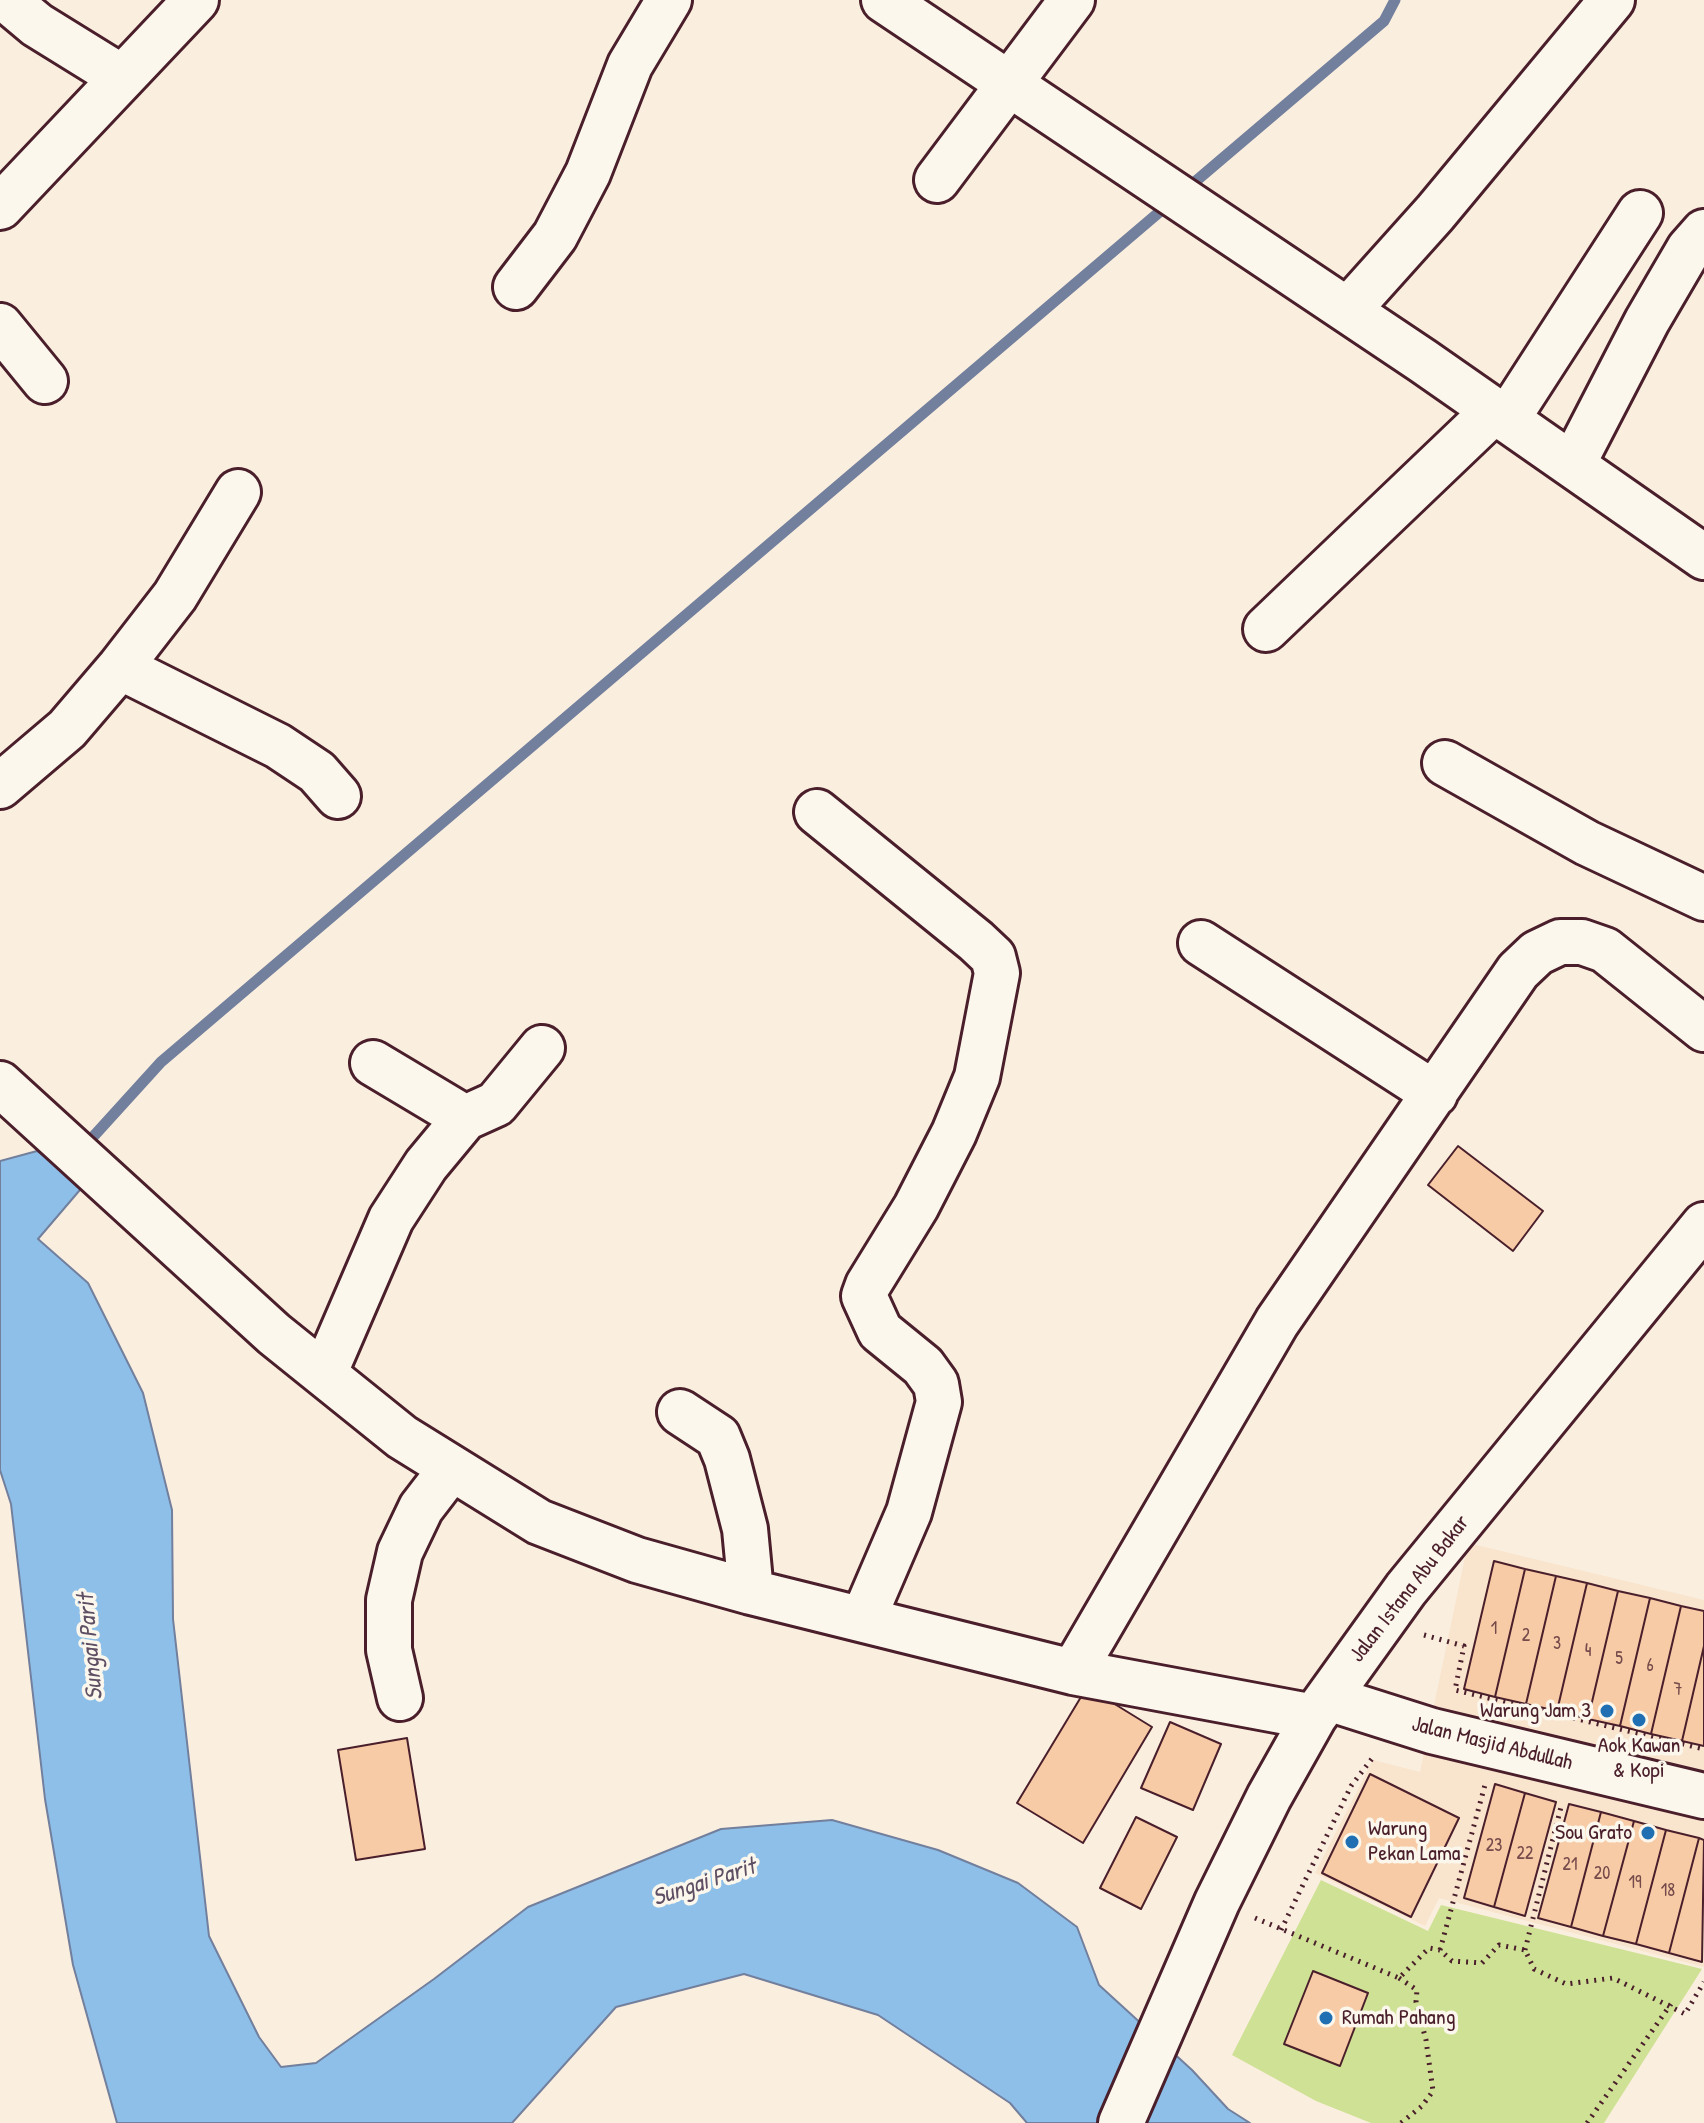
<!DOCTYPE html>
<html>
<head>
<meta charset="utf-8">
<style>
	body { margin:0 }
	canvas { display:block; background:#faeede }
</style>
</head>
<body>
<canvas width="1704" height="2123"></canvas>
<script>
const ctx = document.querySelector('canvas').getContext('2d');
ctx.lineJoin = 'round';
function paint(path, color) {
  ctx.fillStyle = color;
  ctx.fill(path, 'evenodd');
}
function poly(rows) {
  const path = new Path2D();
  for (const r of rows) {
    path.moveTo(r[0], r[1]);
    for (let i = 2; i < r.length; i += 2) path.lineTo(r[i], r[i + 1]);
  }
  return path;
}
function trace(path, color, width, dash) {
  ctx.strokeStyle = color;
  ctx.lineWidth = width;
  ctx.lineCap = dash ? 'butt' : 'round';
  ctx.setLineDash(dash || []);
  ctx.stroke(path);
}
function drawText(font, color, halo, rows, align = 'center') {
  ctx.font = font + ' "Patrick Hand",sans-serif';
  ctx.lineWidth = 7;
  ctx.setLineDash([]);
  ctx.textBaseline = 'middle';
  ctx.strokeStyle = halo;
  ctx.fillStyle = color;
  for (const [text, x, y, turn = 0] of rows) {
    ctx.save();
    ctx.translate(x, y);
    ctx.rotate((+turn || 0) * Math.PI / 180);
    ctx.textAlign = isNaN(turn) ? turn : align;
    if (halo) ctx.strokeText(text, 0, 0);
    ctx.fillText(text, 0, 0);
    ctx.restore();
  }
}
paint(poly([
	[1468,1543,1704,1600,1704,1967,1439,1898,1425,1926,1315,1873,1373,1760,1420,1772]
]), '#f9e4cd');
paint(poly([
	[1321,1880,1428,1931,1441,1905,1702,1969,1604,2123,1371,2123,1316,2101,1232,2055]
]), '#cfe195');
const water = poly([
	[37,1151,85,1184,38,1239,88,1283,143,1393,172,1510,173,1619,209,1936,259,2037,281,2067,316,2063,434,1979,528,1907,721,1829,832,1820,938,1850,1018,1883,1077,1927,1099,1985,1192,2070,1228,2109,1250,2123,1027,2123,1010,2103,878,2015,744,1974,616,2007,512,2123,117,2123,73,1965,45,1799,11,1504,0,1470,0,1161,37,1151]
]);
paint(water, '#8dbfe9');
trace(water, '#727f9d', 2);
trace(poly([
	[1183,192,1384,21,1395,0],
	[82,1149,161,1062,1170,203]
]), '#727f9d', 11);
const building = poly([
	[1458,1146,1543,1211,1513,1251,1428,1185,1458,1146],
	[1494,1561,1525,1569,1495,1697,1464,1689,1494,1561],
	[1525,1569,1556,1576,1526,1704,1495,1697,1525,1569],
	[1556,1576,1587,1583,1557,1711,1526,1704,1556,1576],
	[1587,1583,1618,1591,1588,1719,1557,1711,1587,1583],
	[1618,1591,1650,1598,1620,1726,1588,1719,1618,1591],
	[1650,1598,1681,1606,1651,1734,1620,1726,1650,1598],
	[1681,1606,1704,1611,1704,1646,1682,1741,1651,1734,1681,1606],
	[1704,1646,1704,1746,1682,1741,1704,1646],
	[1087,1687,1152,1727,1083,1843,1017,1803,1087,1687],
	[1170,1722,1221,1744,1193,1810,1141,1788,1170,1722],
	[407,1738,425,1849,356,1860,338,1750,407,1738],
	[1370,1774,1459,1818,1411,1917,1322,1873,1370,1774],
	[1495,1784,1525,1793,1494,1907,1464,1898,1495,1784],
	[1525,1793,1556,1802,1525,1916,1494,1907,1525,1793],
	[1569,1804,1601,1812,1571,1927,1538,1918,1569,1804],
	[1601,1812,1634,1821,1603,1936,1571,1927,1601,1812],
	[1136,1817,1177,1837,1141,1909,1100,1888,1136,1817],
	[1634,1821,1666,1830,1636,1944,1603,1936,1634,1821],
	[1666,1830,1699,1838,1669,1953,1636,1944,1666,1830],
	[1699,1838,1704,1840,1702,1962,1669,1953,1699,1838],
	[1313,1971,1368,1993,1340,2066,1284,2044,1313,1971]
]);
paint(building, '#f7cba6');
trace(building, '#4a1f2b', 2);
const minor = poly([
	[7,0,37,25,121,77],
	[884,0,1423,361,1704,557],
	[937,180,1072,0],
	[0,207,196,0],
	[516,287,555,236,588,173,630,65,669,0],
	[1348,310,1435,213,1612,0],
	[0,326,45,381],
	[1507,419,1640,213],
	[1573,464,1647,321,1689,249,1704,232],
	[1266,629,1494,411],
	[120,667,278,746,317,772,338,796],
	[1445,763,1587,843,1704,898],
	[0,786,67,729,120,667,175,596,238,492],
	[817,812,976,941,993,957,997,973,977,1077,954,1133,916,1207,868,1285,864,1296,880,1331,923,1366,936,1384,939,1402,909,1512,863,1619],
	[1201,943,1435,1094],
	[373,1063,465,1118],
	[0,1084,274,1334,402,1437,539,1522,637,1560,751,1592,1073,1672,1314,1717],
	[325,1372,391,1219,426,1165,465,1118,496,1104,542,1048],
	[680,1412,718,1437,727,1459,745,1529,751,1592],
	[1073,1672,1277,1322,1518,971,1537,953,1560,942,1582,942,1605,950,1704,1029],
	[400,1698,389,1650,389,1600,400,1552,421,1508,451,1469],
	[1328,1698,1432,1731,1704,1796],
	[1121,2123,1217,1902,1269,1797,1314,1717,1406,1589,1704,1225]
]);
trace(minor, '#4a1f2b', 50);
trace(poly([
	[1424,1635,1464,1646,1455,1690,1704,1749],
	[1255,1918,1399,1978,1429,1948,1440,1950,1452,1961,1482,1963,1499,1945,1525,1950,1534,1969,1566,1984,1613,1978,1685,2014,1704,1982],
	[1281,1930,1351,1786,1374,1756],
	[1440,1950,1485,1785],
	[1525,1950,1562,1803],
	[1399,1978,1417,1990,1416,2002,1426,2040,1433,2091,1422,2106,1401,2123],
	[1587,2123,1671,2004]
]), '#4a1f2b', 5, [2, 6]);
trace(minor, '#fbf7ec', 44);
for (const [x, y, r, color] of [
	[1607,1711,8,"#1f6fb2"],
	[1639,1720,8,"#1f6fb2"],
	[1648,1833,8,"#1f6fb2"],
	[1352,1842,8,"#1f6fb2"],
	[1326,2018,8,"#1f6fb2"]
]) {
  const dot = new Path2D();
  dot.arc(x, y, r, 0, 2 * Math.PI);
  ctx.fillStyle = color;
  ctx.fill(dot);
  trace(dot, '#fbf7ec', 3);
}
drawText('18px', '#754a4a', null, [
	["1",1494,1629],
	["2",1526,1636],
	["3",1557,1644],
	["4",1588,1651],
	["5",1619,1659],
	["6",1650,1666],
	["7",1678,1690],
	["23",1494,1846],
	["22",1525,1854],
	["21",1570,1865],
	["20",1602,1874],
	["19",1635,1883],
	["18",1668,1891]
]);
drawText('22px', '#4a1f2b', '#fbf7ec', [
	["Jalan Istana Abu Bakar",1410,1589,-52],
	["Jalan Masjid Abdullah",1492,1744,14]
]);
drawText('22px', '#4a1f2b', '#fbf7ec', [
	["Warung Jam 3",1591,1711],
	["Aok Kawan",1639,1746,"center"],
	["& Kopi",1639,1771,"center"],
	["Warung",1368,1829,"left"],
	["Pekan Lama",1368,1854,"left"],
	["Sou Grato",1632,1833],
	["Rumah Pahang",1342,2018,"left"]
], 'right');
drawText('italic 24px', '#5e4f64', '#fbf7ec', [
	["Sungai Parit",91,1647,-95],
	["Sungai Parit",704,1883,-18]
]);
</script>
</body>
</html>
